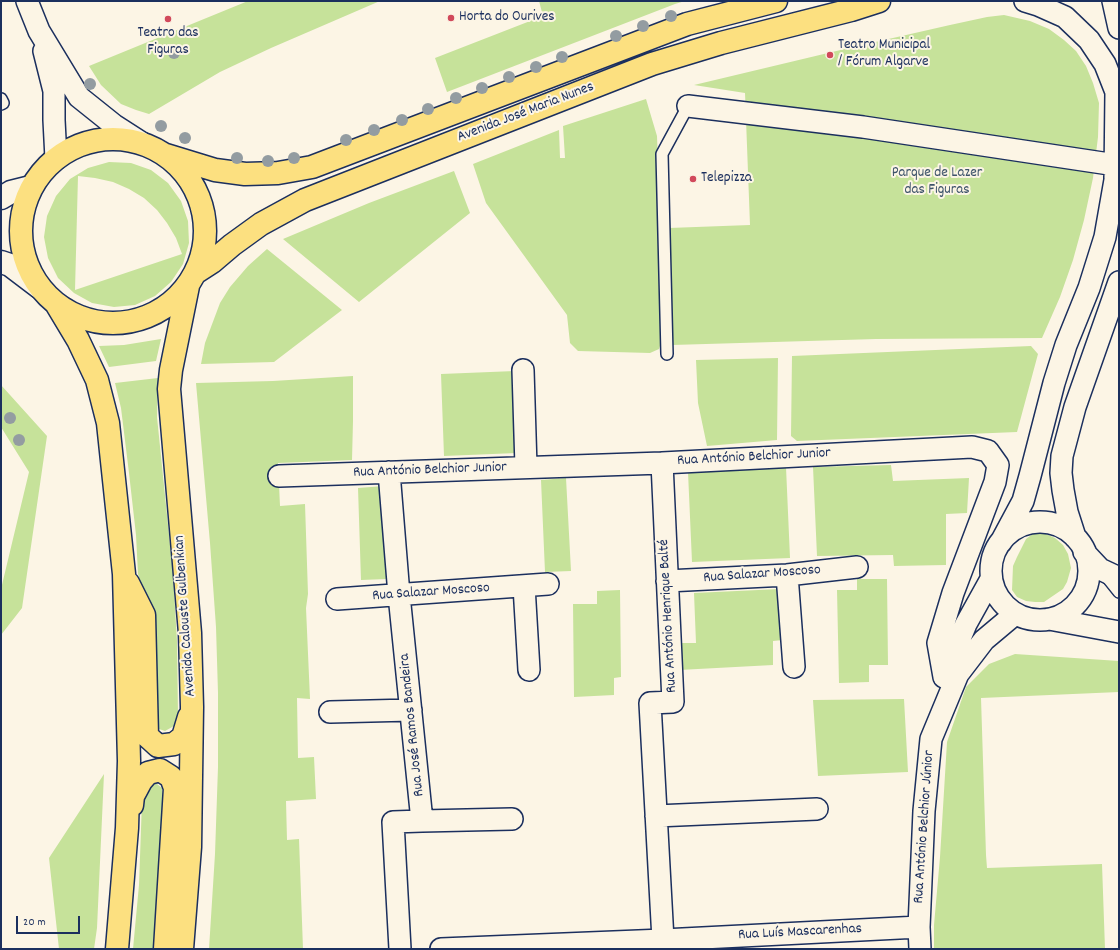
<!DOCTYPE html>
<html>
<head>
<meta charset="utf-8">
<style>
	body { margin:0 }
	#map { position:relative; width:1120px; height:950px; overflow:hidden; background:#fcf5e5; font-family:Dekko,sans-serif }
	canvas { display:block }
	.frame { position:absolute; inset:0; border:2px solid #1b2f5e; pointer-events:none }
	.scale { position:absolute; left:16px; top:916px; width:64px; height:18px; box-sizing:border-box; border:2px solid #1b2f5e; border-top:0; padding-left:5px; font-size:12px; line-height:14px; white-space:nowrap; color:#1b2f5e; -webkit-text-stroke:3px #fcf5e5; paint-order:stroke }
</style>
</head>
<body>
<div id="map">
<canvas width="1120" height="950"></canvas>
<div class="frame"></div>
<div class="scale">20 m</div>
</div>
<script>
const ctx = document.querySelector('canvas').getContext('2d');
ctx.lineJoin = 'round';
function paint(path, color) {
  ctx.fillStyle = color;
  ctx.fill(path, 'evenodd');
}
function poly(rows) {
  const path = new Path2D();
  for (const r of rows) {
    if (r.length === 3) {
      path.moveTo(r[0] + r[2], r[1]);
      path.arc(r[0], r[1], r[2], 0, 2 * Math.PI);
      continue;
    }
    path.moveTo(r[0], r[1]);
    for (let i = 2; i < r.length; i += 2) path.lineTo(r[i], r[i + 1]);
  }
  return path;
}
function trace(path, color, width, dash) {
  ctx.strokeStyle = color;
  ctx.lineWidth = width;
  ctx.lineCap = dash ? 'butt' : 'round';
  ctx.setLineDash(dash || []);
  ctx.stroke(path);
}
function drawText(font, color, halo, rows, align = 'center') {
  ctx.font = font + ' Dekko,sans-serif';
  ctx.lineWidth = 4;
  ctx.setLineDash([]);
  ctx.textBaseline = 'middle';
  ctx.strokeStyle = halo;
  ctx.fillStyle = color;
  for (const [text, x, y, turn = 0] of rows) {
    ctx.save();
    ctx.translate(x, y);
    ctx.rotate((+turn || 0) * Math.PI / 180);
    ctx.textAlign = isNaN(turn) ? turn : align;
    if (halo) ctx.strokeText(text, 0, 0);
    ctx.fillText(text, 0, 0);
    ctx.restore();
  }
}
paint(poly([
	[248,1,380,1,271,48,220,72,149,114,136,110,121,104,101,85,89,66],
	[539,1,685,1,675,4,447,92,435,58,543,16],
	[1004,15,1030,21,1049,29,1064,40,1076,51,1086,66,1093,83,1099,103,1098,137,1093,178,1084,220,1073,260,1060,297,1042,338,876,339,672,345,669,228,750,225,745,93,694,85,849,48,950,25,987,17],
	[646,99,657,136,664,334,659,349,650,353,578,351,570,343,567,315,486,203,473,164,559,130,560,158,565,158,563,126],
	[109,162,131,163,151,170,168,183,181,201,188,221,189,243,183,264,171,282,155,296,135,305,114,307,92,303,74,293,58,278,48,258,44,237,47,216,56,196,70,179,88,168],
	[78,176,95,178,113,182,129,189,144,198,157,210,167,223,176,238,182,254,75,290],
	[454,171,470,213,359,302,283,239,369,203],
	[267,249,342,310,274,362,201,364,205,343,220,303,230,287,248,266],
	[161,339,156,361,109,367,99,346,124,345],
	[1031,346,1038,354,1017,432,797,441,791,436,792,356],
	[778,358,777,440,707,446,698,403,696,360],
	[515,371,517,453,444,456,441,374],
	[353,376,353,421,352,460,278,463,280,506,305,504,308,594,306,608,310,699,297,698,298,758,314,757,316,799,286,801,287,840,299,839,303,949,209,949,215,854,218,767,218,693,216,627,210,543,196,383,273,381],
	[158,378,157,417,173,574,177,641,178,715,174,726,165,731,156,728,147,606,138,574,136,535,129,473,121,408,115,383],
	[1,385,47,436,22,608,1,635,1,589,29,472,1,427],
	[891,465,893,481,969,478,967,513,946,514,946,565,894,566,893,555,817,556,813,467],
	[786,467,790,558,692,562,688,472],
	[566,478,571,571,545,572,541,480],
	[384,486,387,579,361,580,358,488],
	[1034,533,1046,534,1055,538,1063,545,1068,554,1071,568,1067,582,1063,589,1044,602,1035,602,1026,601,1017,597,1012,590,1013,566,1017,557,1026,539],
	[857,579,887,579,888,665,869,665,869,682,839,683,837,590,857,590],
	[780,589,783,640,773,641,773,665,679,670,679,643,696,643,694,593],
	[620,590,621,677,614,678,614,695,574,697,573,604,597,604,597,591],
	[1015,654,1119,661,1119,692,981,698,986,855,987,868,1102,864,1105,949,934,949,934,925,940,857,947,742,966,687,989,664],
	[904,699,908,772,818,776,813,700],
	[104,774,97,928,94,949,59,949,49,858],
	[150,784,157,784,162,788,164,808,155,949,133,949,139,885,142,801]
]), '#c6e29a');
const lane = poly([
	[1,99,3,103,1,104],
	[667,354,662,154,688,106],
	[1107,577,1119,592]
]);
const street = poly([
	[27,1,39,31,79,97,114,125,142,143],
	[1025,1,1038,5,1065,17,1089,40,1105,64,1116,92,1115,178],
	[1113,1,1119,28],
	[44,51,54,91,54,120,56,159],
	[688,106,863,127,1116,165],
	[523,370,526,467],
	[662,463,673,702,650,703,663,940],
	[389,472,399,595,422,821,393,822,400,949],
	[279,476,662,463,972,447,988,451,998,465,995,482,953,593,938,643,944,677],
	[1040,571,49],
	[1075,537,1067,512,1063,490,1061,473,1062,456,1075,407,1119,282],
	[1001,542,1023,501,1030,476,1054,383,1066,345,1089,288,1105,237,1115,180,1119,169],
	[1084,552,1100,569,1119,578],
	[787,575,794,667],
	[667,581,787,575,857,567],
	[524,586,529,670],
	[337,599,548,584],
	[1049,619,1119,632],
	[944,677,966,624,991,579],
	[330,712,411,710],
	[656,816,817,809],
	[422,821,512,819],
	[441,949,663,940,919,927],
	[920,949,919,927,924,811,931,739,958,674,984,640,1015,614]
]);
const secondary = poly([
	[1,198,11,192,31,187],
	[1,262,10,265,39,287]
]);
const primary = poly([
	[113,231,92],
	[166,155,215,170,245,174,278,173,312,167,687,24,776,1],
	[195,273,212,262,232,245,261,224,305,200,652,64,721,43,851,10,879,1],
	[57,305,78,340,97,380,108,423,124,574,129,761,127,828,117,949],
	[128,583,144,615,147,736,158,746,174,744,183,737,189,717],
	[132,805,133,796,141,781,148,773,160,770,171,777,175,788,165,949],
	[182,949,190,847,192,707,190,633,169,389,171,370,188,286]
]);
trace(lane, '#1b2f5e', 14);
trace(street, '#1b2f5e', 24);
trace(secondary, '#1b2f5e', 25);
trace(primary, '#1b2f5e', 25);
trace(lane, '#fcf5e5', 11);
trace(street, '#fcf5e5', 21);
trace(secondary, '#fcf5e5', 22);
trace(primary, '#fce080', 22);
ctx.fillStyle = '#939ca1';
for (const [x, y] of [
	[671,16],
	[643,26],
	[616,36],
	[174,53],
	[562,57],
	[536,67],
	[509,77],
	[90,84],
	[482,88],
	[456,98],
	[428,109],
	[402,120],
	[161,126],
	[374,130],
	[185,138],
	[346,140],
	[237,158],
	[294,158],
	[268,161],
	[10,418],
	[19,440]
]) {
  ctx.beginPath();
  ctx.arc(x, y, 6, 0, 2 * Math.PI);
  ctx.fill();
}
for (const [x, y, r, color] of [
	[451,18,4,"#d1495b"],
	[168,19,4,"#d1495b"],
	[830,55,4,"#d1495b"],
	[693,179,4,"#d1495b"]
]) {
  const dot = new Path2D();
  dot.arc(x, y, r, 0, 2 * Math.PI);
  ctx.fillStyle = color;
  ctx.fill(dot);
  trace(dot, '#fcf5e5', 1.5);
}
drawText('15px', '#1b2f5e', '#fcf5e5', [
	["Horta do Ourives",459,18],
	["Teatro das",168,34,"center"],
	["Figuras",168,51,"center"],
	["Teatro Municipal",838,46],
	["/ Fórum Algarve",838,63],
	["Telepizza",701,179]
], 'left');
drawText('15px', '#1b2f5e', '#fcf5e5', [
	["Avenida José Maria Nunes",526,113,-21],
	["Rua António Belchior Junior",754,458,-3],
	["Rua António Belchior Junior",430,471,-2],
	["Rua Salazar Moscoso",762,575,-4],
	["Rua Salazar Moscoso",431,593,-4],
	["Avenida Calouste Gulbenkian",186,616,-94],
	["Rua António Henrique Balté",669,616,-93],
	["Rua José Ramos Bandeira",413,725,-96],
	["Rua António Belchior Júnior",925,827,-86],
	["Rua Luís Mascarenhas",800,933,-3]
]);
drawText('15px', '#3d536a', '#fcf5e5', [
	["Parque de Lazer",937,174],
	["das Figuras",937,191]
]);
</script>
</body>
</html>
